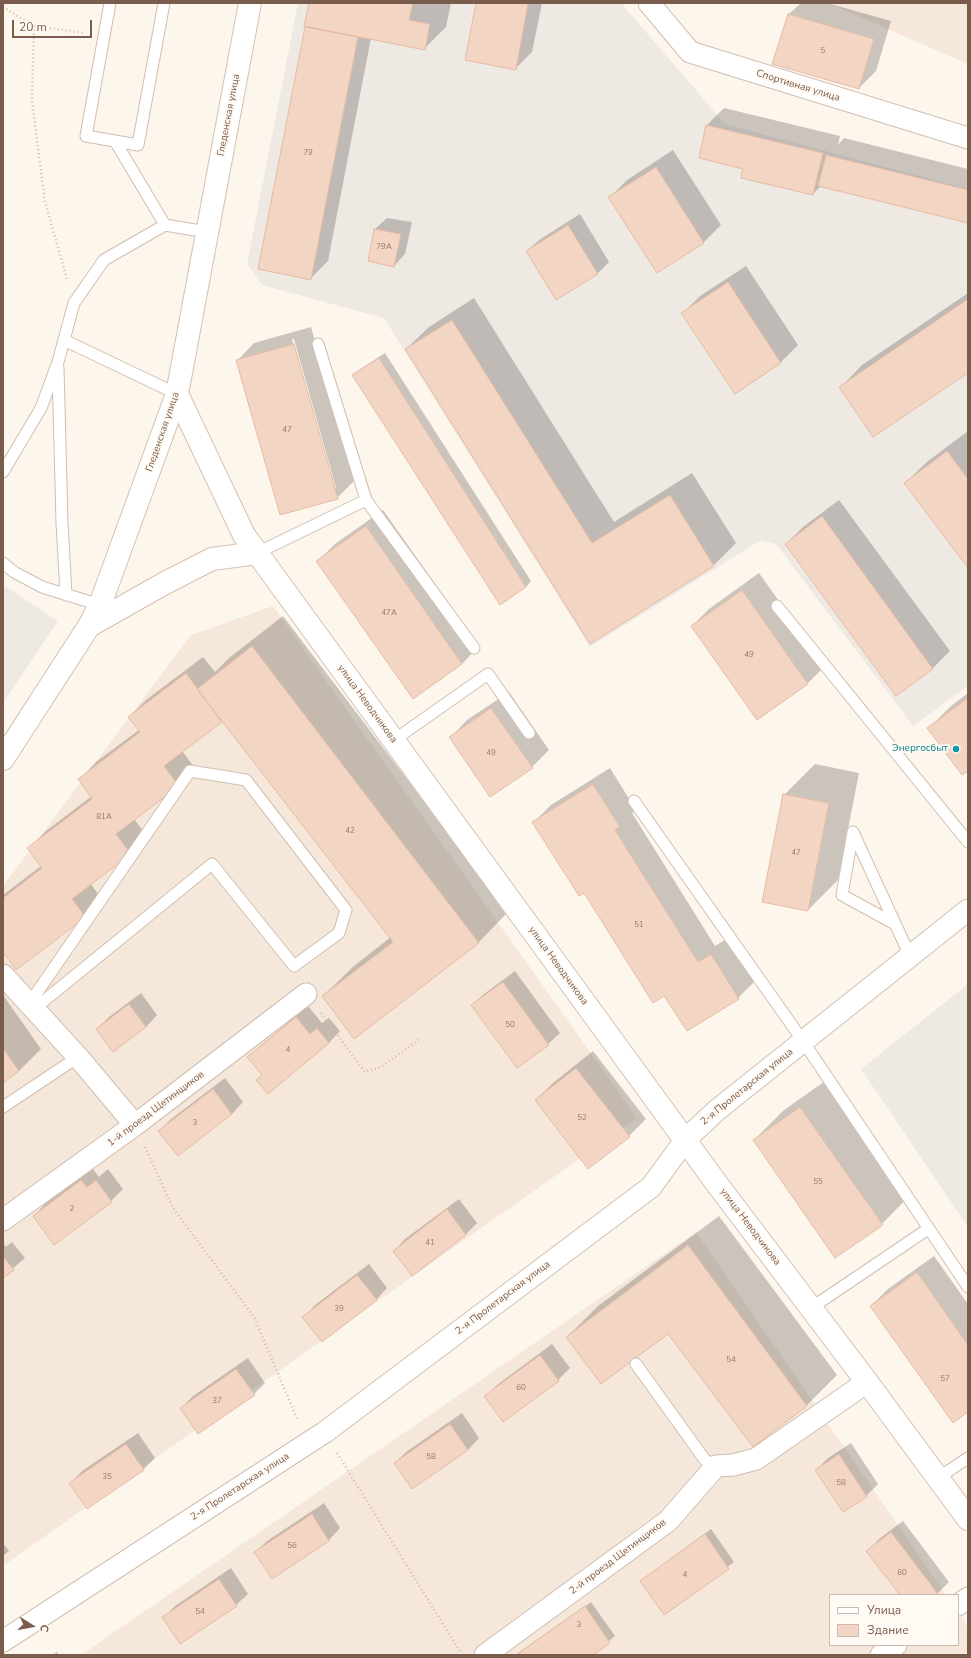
<!DOCTYPE html>
<html>
<head>
<meta charset="utf-8">
<style>
	body { margin:0 }
	#map { position:relative; width:971px; height:1658px; overflow:hidden; background:#fdf6ec; font-family:"Nunito Sans",sans-serif }
	canvas { display:block }
	.frame { position:absolute; inset:0; border:4px solid #7a5c4d; pointer-events:none }
	.legend { position:absolute; left:829px; top:1594px; width:130px; height:52px; box-sizing:border-box; background:#fffaf3; border:1px solid #cabbb1; margin:0; padding:5px 7px; list-style:none; font-size:12px; color:#7a5c4d }
	.legend li { display:flex; align-items:center; gap:8px; height:20px }
	.legend b { width:20px; border:1px solid #cabbb1 }
	.north { position:absolute; left:12px; top:1606px; width:40px; height:40px; -webkit-text-stroke:3px #fffaf3; paint-order:stroke; rotate:101deg; font-size:11px; font-weight:700; line-height:16px; text-align:center; color:#7a5c4d }
	.north::after { content:''; display:block; margin:auto; width:14px; height:18px; background:#7a5c4d; clip-path:polygon(50% 0,100% 100%,50% 72%,0 100%) }
	.scale { position:absolute; left:12px; top:20px; width:80px; height:18px; box-sizing:border-box; border:2px solid #7a5c4d; border-top:0; padding-left:5px; font-size:12px; line-height:14px; white-space:nowrap; color:#7a5c4d; -webkit-text-stroke:3px #fffaf3; paint-order:stroke }
</style>
</head>
<body>
<div id="map">
<canvas width="971" height="1658"></canvas>
<div class="frame"></div>
<ul class="legend">
<li><b style="height:5px;background:#fff"></b>Улица</li>
<li><b style="height:11px;background:#f3d5c3"></b>Здание</li>
</ul>
<div class="north">С</div>
<div class="scale">20 m</div>
</div>
<script>
const ctx = document.querySelector('canvas').getContext('2d');
ctx.lineJoin = 'round';
function paint(path, color) {
  ctx.fillStyle = color;
  ctx.fill(path, 'evenodd');
}
function poly(rows) {
  const path = new Path2D();
  for (const r of rows) {
    path.moveTo(r[0], r[1]);
    for (let i = 2; i < r.length; i += 2) path.lineTo(r[i], r[i + 1]);
  }
  return path;
}
function trace(path, color, width, dash) {
  ctx.strokeStyle = color;
  ctx.lineWidth = width;
  ctx.lineCap = dash ? 'butt' : 'round';
  ctx.setLineDash(dash || []);
  ctx.stroke(path);
}
function drawText(font, color, halo, rows, align = 'center') {
  ctx.font = font + ' "Nunito Sans",sans-serif';
  ctx.lineWidth = 4;
  ctx.setLineDash([]);
  ctx.textBaseline = 'middle';
  ctx.strokeStyle = halo;
  ctx.fillStyle = color;
  for (const [text, x, y, turn = 0] of rows) {
    ctx.save();
    ctx.translate(x, y);
    ctx.rotate((+turn || 0) * Math.PI / 180);
    ctx.textAlign = isNaN(turn) ? turn : align;
    if (halo) ctx.strokeText(text, 0, 0);
    ctx.fillText(text, 0, 0);
    ctx.restore();
  }
}
paint(poly([
	[828,3,968,3,968,64],
	[273,606,637,1118,3,1566,3,886,191,635],
	[696,1232,946,1595,830,1595,830,1645,958,1645,958,1612,968,1627,968,1655,81,1655]
]), '#f5e8da');
paint(poly([
	[298,3,621,3,725,124,968,189,968,686,913,726,776,544,761,540,590,647,384,318,262,285,247,264],
	[3,585,58,621,3,703],
	[968,984,968,1227,861,1069]
]), '#efe9e4');
paint(poly([
	[310,3,451,3,446,27,424,49,371,38,328,261,311,278,305,27,307,25],
	[477,3,542,3,532,52,515,69],
	[801,3,827,3,891,21,876,71,859,88,774,63,789,14],
	[724,108,840,136,838,145,844,138,968,169,968,222,821,186,813,194,744,168,700,157,707,125],
	[673,150,721,225,704,242,657,272,610,197,627,180],
	[580,214,609,262,598,273,557,299,527,251,539,240],
	[387,218,412,222,405,254,394,266,369,260,375,229],
	[746,266,798,345,781,362,735,393,683,313,700,296],
	[968,293,968,371,840,388,862,365],
	[474,298,614,522,692,473,736,543,714,565,590,643,406,349,429,327],
	[311,327,354,481,337,498,237,361,254,343],
	[292,339,294,339,336,488,334,488],
	[385,353,531,581,526,587,500,603,354,375,359,370],
	[968,431,968,567,905,483,928,461],
	[839,500,950,651,933,668,896,695,786,544,803,527],
	[383,510,479,646,462,664,413,698,318,561,335,544],
	[759,573,825,666,808,683,757,719,692,626,709,609],
	[283,616,508,912,478,943,323,996,354,966,391,937,223,720,182,751,195,768,134,819,147,836,90,883,102,899,85,916,3,950,3,895,41,866,28,849,46,831,92,796,79,780,96,762,139,730,129,717,146,700,203,657,215,672,229,658],
	[509,692,549,750,532,767,450,738,467,720],
	[968,693,968,769,929,728,951,706],
	[815,764,859,773,838,880,808,910,784,795],
	[610,768,636,810,632,813,715,946,728,938,755,981,738,998,665,994,584,892,533,823,551,805],
	[515,971,560,1033,548,1044,472,1005,484,994],
	[141,993,157,1015,146,1027,114,1051,97,1029,109,1017],
	[3,995,41,1049,19,1071,3,1082],
	[308,1006,322,1023,329,1018,340,1031,329,1043,263,1075,249,1057,260,1046],
	[593,1051,646,1119,629,1136,588,1168,536,1100,553,1083],
	[831,1077,912,1193,882,1224,754,1140,784,1110],
	[225,1078,243,1102,232,1114,159,1131,171,1119],
	[93,1169,99,1177,108,1169,123,1189,111,1201,54,1243,34,1216,45,1204],
	[459,1199,477,1223,466,1234,412,1275,394,1251,405,1239],
	[719,1216,837,1375,807,1405,753,1446,668,1332,567,1337,598,1306],
	[3,1242,6,1247,12,1242,25,1258,3,1277],
	[934,1256,968,1304,968,1411,871,1306,888,1289],
	[369,1264,387,1288,376,1300,304,1317,315,1305],
	[552,1344,570,1368,558,1380,486,1396,497,1385],
	[248,1358,265,1383,254,1394,181,1408,193,1396],
	[462,1413,479,1438,468,1450,395,1463,406,1452],
	[138,1433,155,1458,143,1470,71,1483,82,1471],
	[851,1443,878,1484,866,1496,843,1511,816,1470,828,1458],
	[324,1503,340,1528,329,1540,273,1578,256,1552,267,1541],
	[903,1521,949,1582,936,1595,901,1595,868,1551,879,1539],
	[711,1529,734,1562,665,1614,641,1581],
	[3,1543,9,1551,3,1556],
	[231,1568,248,1594,236,1605,180,1643,163,1618,175,1606],
	[591,1602,615,1636,591,1655,515,1655],
	[57,1652,59,1655,52,1655]
]), '#0003');
const building = poly([
	[309,3,413,3,409,20,430,24,425,50,304,26,309,3],
	[476,3,528,3,516,70,465,60,476,3],
	[788,14,874,39,859,89,772,64,788,14],
	[305,27,358,37,311,280,258,269,305,27],
	[706,125,823,153,813,195,741,178,743,169,699,158,706,125],
	[826,155,968,190,968,223,818,186,826,155],
	[656,167,704,243,657,273,608,197,656,167],
	[568,225,598,274,556,300,526,251,568,225],
	[374,229,401,234,394,267,368,261,374,229],
	[728,282,781,363,735,394,681,313,728,282],
	[968,299,968,373,873,437,839,387,968,299],
	[452,320,592,543,670,495,714,566,590,644,405,349,452,320],
	[294,344,338,499,280,515,236,360,294,344],
	[379,358,526,587,500,605,352,375,379,358],
	[947,451,968,479,968,568,904,483,947,451],
	[822,516,933,669,896,696,785,544,822,516],
	[366,526,462,664,413,699,316,561,366,526],
	[742,590,808,684,757,720,691,626,742,590],
	[252,646,479,943,354,1039,322,996,393,942,197,689,252,646],
	[186,673,222,722,164,766,179,786,116,834,131,854,72,899,86,917,16,970,3,952,3,898,42,868,27,848,92,799,78,779,140,732,128,717,186,673],
	[968,698,968,771,962,775,927,728,968,698],
	[491,708,533,768,490,797,449,737,491,708],
	[593,784,620,827,615,830,698,962,711,954,739,999,687,1031,664,996,653,1003,584,893,579,896,532,822,593,784],
	[783,794,829,803,808,911,762,902,783,794],
	[503,982,549,1045,517,1068,471,1005,503,982],
	[129,1004,146,1027,113,1052,96,1029,129,1004],
	[296,1017,310,1034,317,1028,329,1043,268,1094,256,1080,262,1075,247,1057,296,1017],
	[3,1048,19,1071,3,1083,3,1048],
	[576,1068,630,1137,588,1169,535,1100,576,1068],
	[213,1089,232,1114,178,1156,158,1131,213,1089],
	[800,1107,883,1225,835,1258,753,1140,800,1107],
	[81,1180,87,1187,96,1180,112,1202,54,1245,33,1216,81,1180],
	[447,1209,466,1235,412,1276,393,1251,447,1209],
	[688,1245,807,1406,753,1447,668,1334,601,1384,566,1337,688,1245],
	[3,1256,14,1270,3,1278,3,1256],
	[917,1272,968,1345,968,1412,953,1423,870,1306,917,1272],
	[357,1275,377,1300,322,1342,302,1317,357,1275],
	[540,1355,559,1381,503,1422,484,1396,540,1355],
	[236,1369,255,1395,198,1434,180,1408,236,1369],
	[450,1424,468,1450,412,1489,394,1463,450,1424],
	[126,1444,144,1470,87,1509,69,1483,126,1444],
	[839,1454,867,1497,843,1512,815,1470,839,1454],
	[312,1514,329,1541,272,1579,254,1552,312,1514],
	[891,1532,938,1594,937,1595,900,1595,866,1551,891,1532],
	[705,1534,729,1569,664,1615,640,1581,705,1534],
	[219,1579,237,1606,180,1644,162,1617,219,1579],
	[585,1606,610,1643,593,1655,516,1655,585,1606]
]);
paint(building, '#f3d5c3');
trace(building, '#e6bba3', 1);
const lane = poly([
	[110,3,86,136,138,145,164,3],
	[115,141,165,225],
	[64,340,177,394],
	[318,344,366,500,474,648],
	[58,368,62,523,66,595],
	[3,472,41,408,58,362,74,303,104,260,165,225,207,232],
	[257,553,366,500],
	[3,563,14,572,42,587,100,605],
	[777,606,968,842],
	[394,740,488,674,529,733],
	[634,801,803,1041,968,1287],
	[895,924,842,895,853,832,910,956],
	[29,1004,190,771,246,780,346,910,339,933,294,966,212,864,34,1009],
	[3,1107,78,1057],
	[811,1308,928,1229],
	[636,1364,705,1460,716,1466],
	[938,1478,968,1458]
]);
const street = poly([
	[649,3,690,52,968,138],
	[3,975,78,1057,135,1125],
	[3,1220,135,1125,306,994],
	[958,1605,968,1598],
	[3,1641,325,1432,651,1187,686,1139,717,1110,968,910],
	[485,1655,668,1521,716,1466,733,1465,756,1459,867,1382],
	[881,1655,896,1645]
]);
const secondary = poly([
	[177,394,244,535,717,1184,867,1382,968,1519],
	[89,626,165,583,212,559,257,553],
	[3,759,89,626,100,605,177,394,250,3]
]);
trace(lane, '#d1beb0', 13);
trace(street, '#d1beb0', 23);
trace(secondary, '#d6c0b0', 24);
trace(poly([
	[3,7,34,26,32,101,45,202,67,279],
	[34,26,85,33],
	[308,720,328,705],
	[321,1013,365,1072,381,1067,421,1038],
	[145,1147,173,1208,254,1317,298,1421],
	[337,1453,461,1653]
]), '#d9b8a5', 2.5, [1, 3]);
trace(lane, '#fff', 11);
trace(street, '#fff', 21);
trace(secondary, '#fff', 22);
for (const [x, y, r, color] of [
	[956,749,4,"#0f9aa8"]
]) {
  const dot = new Path2D();
  dot.arc(x, y, r, 0, 2 * Math.PI);
  ctx.fillStyle = color;
  ctx.fill(dot);
  trace(dot, '#fffaf3', 1.5);
}
drawText('8px', '#987a6a', null, [
	["5",823,51],
	["79",308,153],
	["79А",384,247],
	["47",287,430],
	["47А",389,613],
	["49",749,655],
	["49",491,753],
	["81А",104,817],
	["42",350,831],
	["47",796,853],
	["51",639,925],
	["50",510,1025],
	["4",288,1050],
	["52",582,1118],
	["3",195,1123],
	["55",818,1182],
	["2",72,1209],
	["41",430,1243],
	["39",339,1309],
	["54",731,1360],
	["57",945,1379],
	["60",521,1388],
	["37",217,1401],
	["58",431,1457],
	["35",107,1477],
	["58",841,1483],
	["56",292,1546],
	["60",902,1573],
	["4",685,1575],
	["54",200,1612],
	["3",579,1625]
]);
drawText('10px', '#7a5c4d', '#fffaf3', [
	["Спортивная улица",798,86,17],
	["Гледенская улица",229,115,-79],
	["Гледенская улица",163,432,-71],
	["улица Неводчикова",367,704,54],
	["улица Неводчикова",558,966,54],
	["2-я Пролетарская улица",747,1087,-39],
	["1-й проезд Щетинщиков",156,1109,-37],
	["улица Неводчикова",750,1227,53],
	["2-я Пролетарская улица",503,1298,-37],
	["2-я Пролетарская улица",240,1487,-33],
	["2-й проезд Щетинщиков",618,1557,-37]
]);
drawText('10px', '#0d838f', '#fffaf3', [
	["Энергосбыт",948,749]
], 'right');
</script>
</body>
</html>
